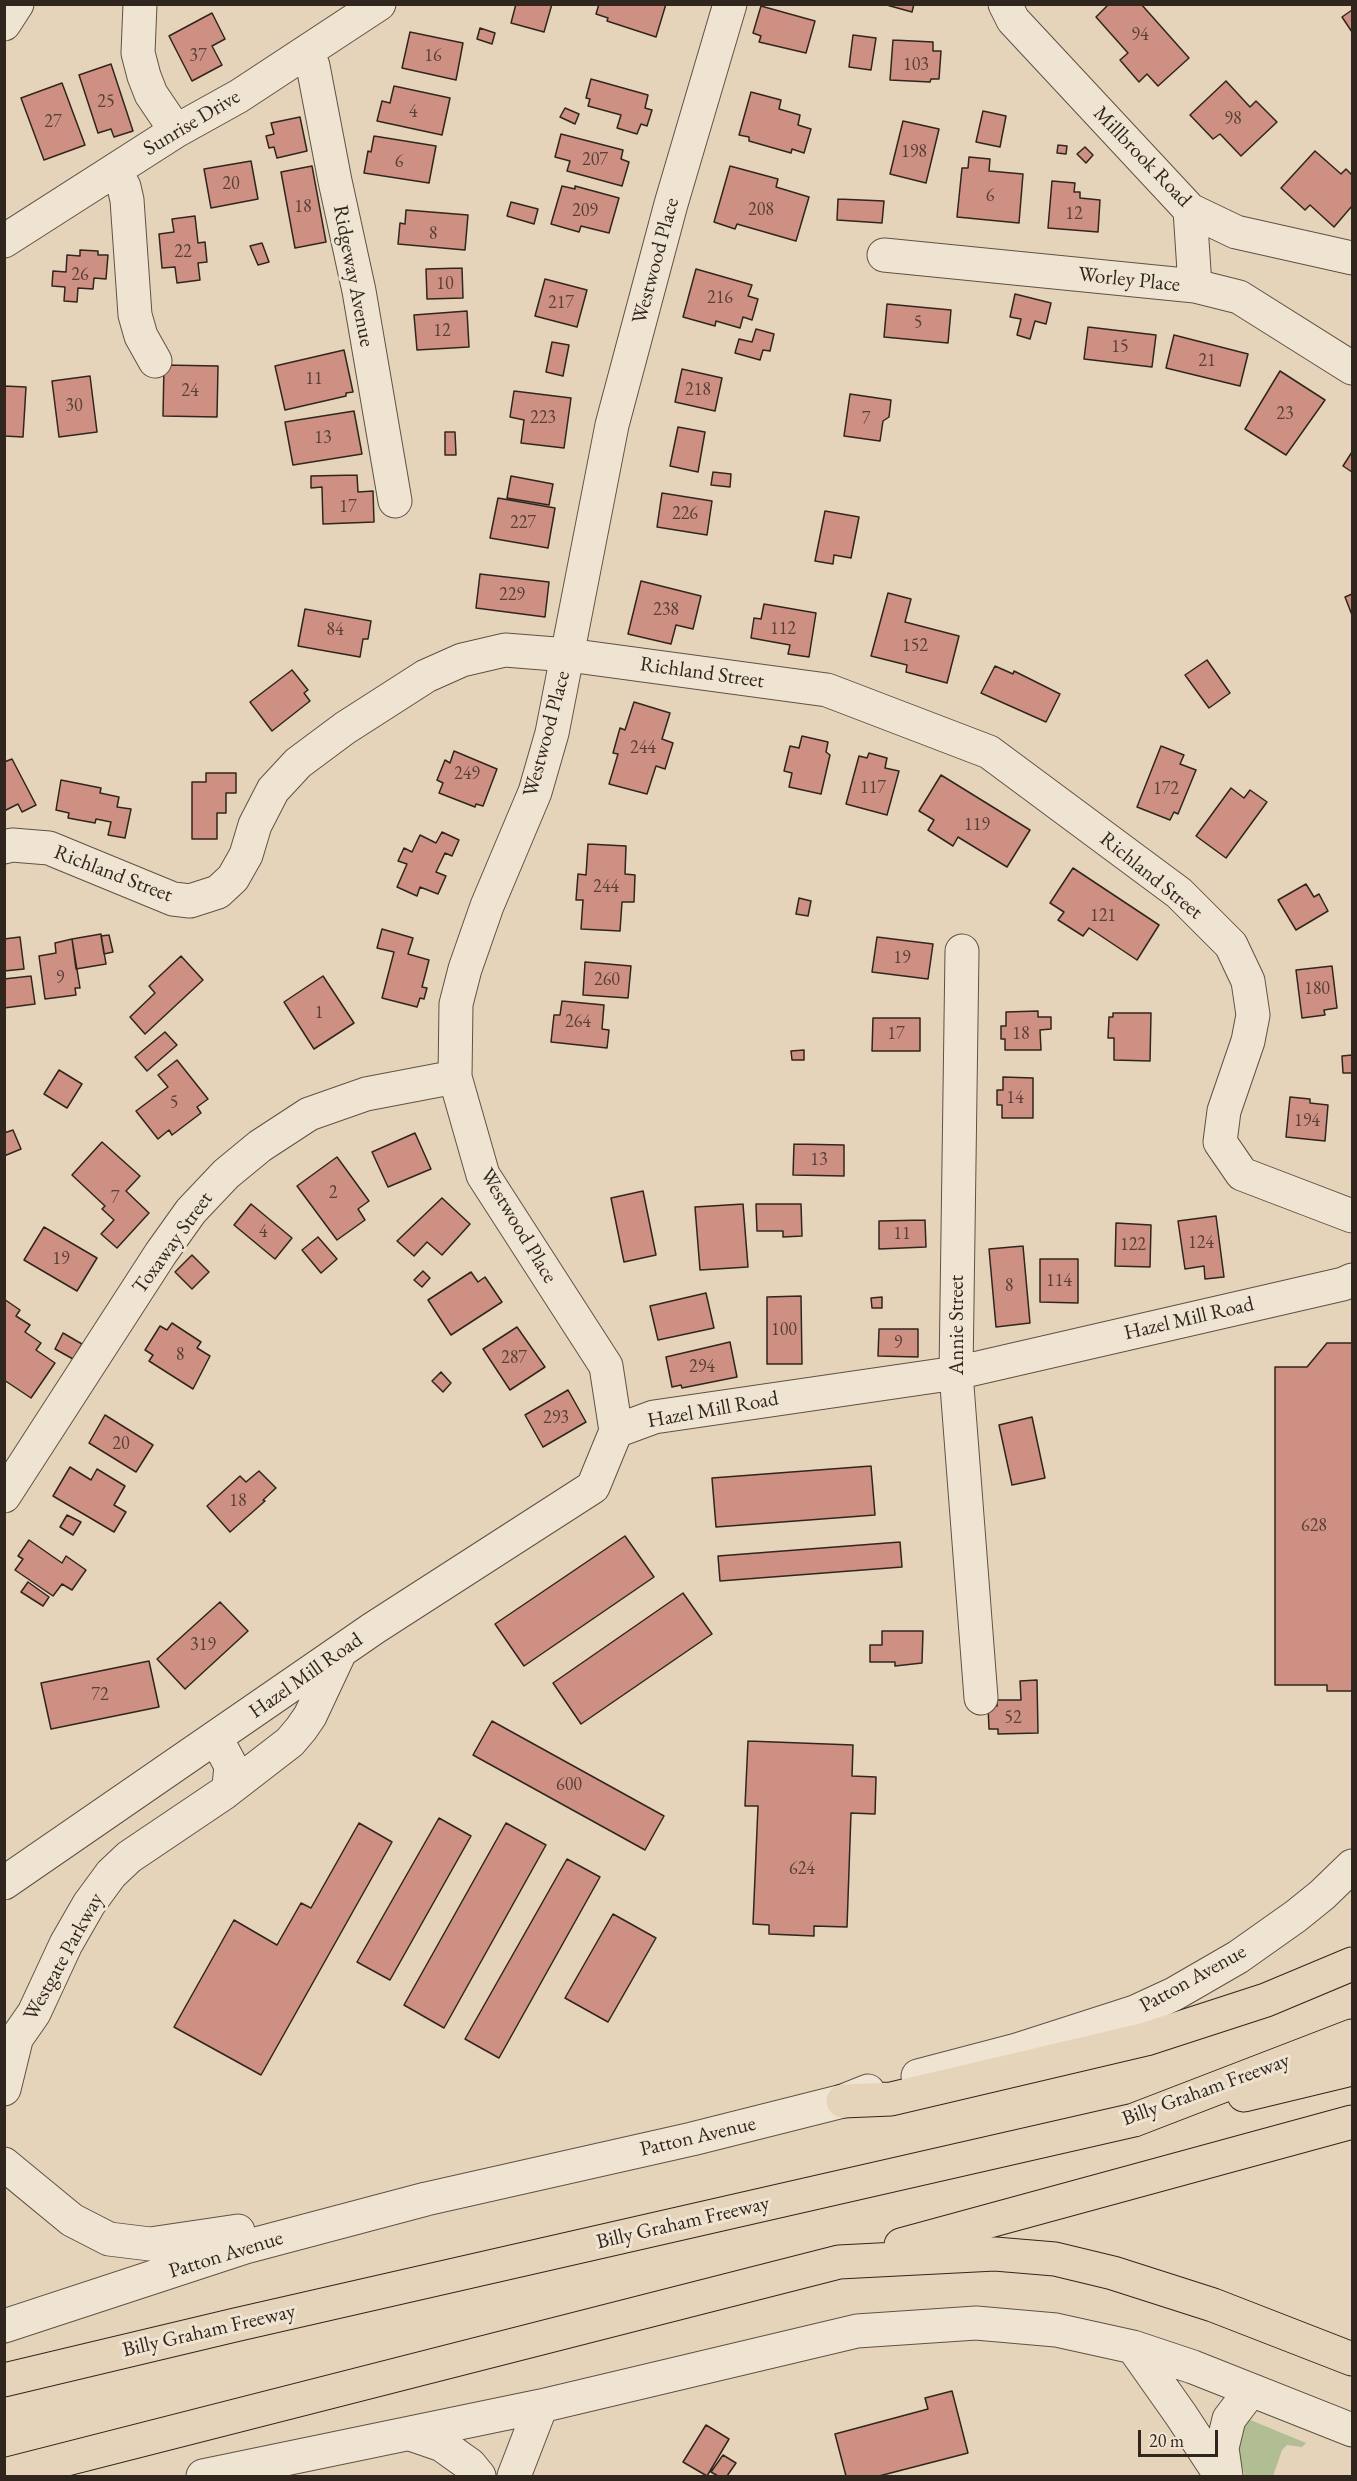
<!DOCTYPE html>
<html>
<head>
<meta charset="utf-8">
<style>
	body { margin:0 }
	#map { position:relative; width:1357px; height:2481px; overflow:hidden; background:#e6d4ba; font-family:"EB Garamond",serif }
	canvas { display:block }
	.frame { position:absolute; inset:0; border:6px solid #30261d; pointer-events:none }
	.scale { position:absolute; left:1138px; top:2430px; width:80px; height:27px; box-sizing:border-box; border:3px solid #30261d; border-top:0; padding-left:8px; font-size:18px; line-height:21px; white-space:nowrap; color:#30261d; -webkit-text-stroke:4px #efe3d2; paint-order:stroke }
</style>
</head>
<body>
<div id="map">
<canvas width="1357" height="2481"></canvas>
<div class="frame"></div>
<div class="scale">20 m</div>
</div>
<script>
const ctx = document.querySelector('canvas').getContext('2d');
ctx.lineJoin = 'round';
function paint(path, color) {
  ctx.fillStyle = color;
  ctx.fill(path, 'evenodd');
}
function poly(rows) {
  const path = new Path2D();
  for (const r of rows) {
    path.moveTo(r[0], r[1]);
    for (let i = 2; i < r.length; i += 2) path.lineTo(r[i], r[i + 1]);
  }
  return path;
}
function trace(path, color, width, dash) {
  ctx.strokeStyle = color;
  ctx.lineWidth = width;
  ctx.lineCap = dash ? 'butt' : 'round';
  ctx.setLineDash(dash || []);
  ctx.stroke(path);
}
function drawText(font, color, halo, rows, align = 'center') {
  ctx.font = font + ' "EB Garamond",serif';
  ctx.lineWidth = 6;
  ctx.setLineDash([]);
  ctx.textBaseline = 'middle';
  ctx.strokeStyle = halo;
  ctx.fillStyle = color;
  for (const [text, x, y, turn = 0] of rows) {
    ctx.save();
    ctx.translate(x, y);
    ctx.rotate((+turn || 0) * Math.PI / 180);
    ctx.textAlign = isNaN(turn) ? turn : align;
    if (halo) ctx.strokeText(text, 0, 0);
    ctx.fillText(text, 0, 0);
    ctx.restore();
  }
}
paint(poly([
	[1248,2419,1306,2443,1302,2447,1287,2445,1282,2450,1273,2476,1245,2476,1237,2449,1239,2431]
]), '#b1bd93');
const building = poly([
	[516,4,552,4,544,32,511,23,516,4],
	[599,4,666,4,656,37,607,21,608,18,596,14,599,4],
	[883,4,914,4,912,12,883,4],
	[1109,4,1141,4,1189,58,1158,86,1147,74,1139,82,1120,60,1128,53,1096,17,1109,4],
	[761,6,815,21,806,53,759,42,761,36,753,33,761,6],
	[1352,10,1352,32,1342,17,1352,10],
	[212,13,225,39,212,46,222,65,192,81,169,36,212,13],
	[480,28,495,33,492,44,477,39,480,28],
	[410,32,463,43,456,80,402,68,410,32],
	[853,35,876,38,871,70,849,67,853,35],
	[893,40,933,42,933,51,941,51,939,79,931,79,930,82,890,80,893,40],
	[111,64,133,131,114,137,111,129,98,133,79,75,111,64],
	[591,79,648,95,645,108,652,110,647,126,641,124,637,134,617,128,621,115,588,106,590,99,586,98,591,79],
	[1226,81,1250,107,1256,101,1277,122,1241,156,1220,134,1213,139,1190,115,1226,81],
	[62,83,85,145,44,160,21,98,62,83],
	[394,86,450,98,442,135,377,121,382,101,390,103,394,86],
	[751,92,781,100,779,109,800,115,798,125,811,129,804,153,792,149,791,153,749,141,749,137,739,135,751,92],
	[565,108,579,114,575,124,560,117,565,108],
	[983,111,1006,116,1000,147,976,142,983,111],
	[300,117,307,151,277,158,274,147,269,148,266,136,274,134,271,123,300,117],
	[903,121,939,129,926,183,890,174,903,121],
	[561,134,623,150,621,159,629,162,622,186,567,171,570,161,555,157,561,134],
	[374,136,436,146,429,183,364,173,368,151,371,152,374,136],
	[1058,145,1067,146,1066,154,1057,153,1058,145],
	[1085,147,1093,155,1086,163,1077,154,1085,147],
	[1315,151,1341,174,1346,169,1352,175,1352,206,1334,227,1310,205,1305,210,1281,188,1315,151],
	[969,157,990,159,989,171,1023,174,1019,223,957,217,962,168,968,168,969,157],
	[251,161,258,199,211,208,204,169,251,161],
	[312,166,326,242,295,248,281,172,312,166],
	[730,166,778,179,776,187,809,197,796,241,737,224,735,229,714,222,730,166],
	[1052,181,1075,183,1074,192,1080,192,1080,198,1100,200,1098,232,1048,228,1052,181],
	[562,186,575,189,575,186,619,198,609,233,581,226,579,232,551,224,562,186],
	[838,199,884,201,882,223,837,220,838,199],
	[511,202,538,209,534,224,507,216,511,202],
	[406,210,468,215,465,250,398,244,400,223,405,224,406,210],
	[195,216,198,243,205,242,207,262,198,263,200,280,177,283,175,267,162,268,159,234,174,232,172,219,195,216],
	[262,243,269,262,258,265,250,246,262,243],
	[80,250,98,251,98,255,108,255,106,279,94,278,93,289,78,288,77,302,64,301,65,287,52,286,53,271,66,272,67,255,80,256,80,250],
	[462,268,463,298,427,299,426,269,462,268],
	[696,269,752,285,748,296,758,299,752,320,743,317,740,328,716,321,715,326,683,317,696,269],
	[545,279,587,290,577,327,535,316,545,279],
	[1015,294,1051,303,1046,324,1035,321,1030,339,1017,335,1021,319,1010,317,1015,294],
	[887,304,951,310,948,343,884,337,887,304],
	[467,311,469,347,417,350,414,315,467,311],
	[1088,327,1156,335,1152,367,1084,359,1088,327],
	[756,329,774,334,770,351,763,350,760,360,735,353,739,339,752,342,756,329],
	[1174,335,1248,354,1240,386,1166,368,1174,335],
	[552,342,569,345,563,376,546,372,552,342],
	[344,350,353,392,346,393,346,396,285,410,275,366,344,350],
	[164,365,218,366,217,417,163,416,164,365],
	[682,369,722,378,715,411,675,402,682,369],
	[1280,371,1325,400,1286,455,1245,429,1280,371],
	[90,376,97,432,59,437,52,381,90,376],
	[4,386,26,387,23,437,4,436,4,386],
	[514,391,571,398,564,448,521,443,524,420,510,417,514,391],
	[850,394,891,400,889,417,883,421,880,441,844,436,850,394],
	[354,411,362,454,293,465,285,422,354,411],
	[678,427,705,432,698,472,670,466,678,427],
	[445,432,455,432,456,455,445,455,445,432],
	[1352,452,1352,472,1343,466,1352,452],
	[713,472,731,474,730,487,711,485,713,472],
	[357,475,358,492,373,491,374,522,323,524,322,487,311,488,311,476,357,475],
	[511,476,553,484,549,505,507,498,511,476],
	[662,493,712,501,707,535,657,527,662,493],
	[498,498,555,508,548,548,490,538,498,498],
	[825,511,859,517,851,558,834,555,833,564,815,561,825,511],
	[480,574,549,582,545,617,476,608,480,574],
	[641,581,701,596,693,629,676,625,671,644,628,634,641,581],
	[888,593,911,599,905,622,959,636,947,683,906,672,907,665,871,656,888,593],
	[1352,594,1352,615,1345,597,1352,594],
	[764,604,816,613,809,657,788,654,790,645,751,638,754,618,761,619,764,604],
	[305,609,371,621,368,639,363,639,360,657,298,646,305,609],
	[1207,660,1230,693,1209,708,1185,675,1207,660],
	[995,666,1013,674,1014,671,1060,694,1046,722,981,693,995,666],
	[292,670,308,690,304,693,310,701,272,731,250,702,292,670],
	[634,702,670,713,662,739,673,743,665,769,656,766,647,794,609,784,618,754,613,753,620,728,625,730,634,702],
	[802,736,828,742,826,752,830,755,821,794,789,787,792,773,784,771,790,746,799,748,802,736],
	[1161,746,1184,755,1180,764,1196,770,1178,814,1174,812,1170,820,1137,807,1161,746],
	[454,751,497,769,483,806,476,804,475,807,439,793,443,783,437,780,445,760,450,763,454,751],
	[869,753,887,758,885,768,899,771,887,815,846,804,859,756,867,758,869,753],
	[12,759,36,805,22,812,18,804,4,811,4,762,12,759],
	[206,773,236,773,236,793,226,793,226,813,217,813,217,839,192,839,192,782,206,782,206,773],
	[941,775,1030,830,1007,867,958,837,953,846,928,830,934,820,919,811,941,775],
	[61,780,101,788,100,793,119,797,117,807,131,809,125,838,108,835,111,822,96,819,95,823,68,818,69,813,56,810,61,780],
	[1231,788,1244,798,1250,790,1267,802,1226,858,1196,836,1231,788],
	[442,832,459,840,452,856,445,853,436,872,446,876,438,894,420,887,417,896,397,887,407,864,398,861,404,848,412,852,420,835,436,843,442,832],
	[588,844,626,846,625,874,635,875,634,902,622,902,620,931,581,929,583,900,576,900,578,874,586,875,588,844],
	[1073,868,1159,925,1137,960,1089,928,1083,936,1058,920,1064,912,1050,903,1073,868],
	[1306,884,1314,897,1319,894,1328,911,1296,930,1278,900,1306,884],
	[799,898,811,901,808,916,796,914,799,898],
	[382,929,413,938,408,954,429,960,422,987,427,988,424,999,420,998,417,1007,382,998,394,952,377,948,382,929],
	[101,934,106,964,76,969,72,939,101,934],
	[109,935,113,952,104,954,101,936,109,935],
	[20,937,24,969,4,971,4,939,20,937],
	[877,937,933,944,928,979,872,972,877,937],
	[72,939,80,988,75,988,76,995,45,999,39,956,56,953,55,943,72,939],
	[181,956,203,980,145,1034,130,1017,155,993,149,986,181,956],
	[585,962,631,966,628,998,583,995,585,962],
	[1332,966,1337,1008,1324,1010,1325,1015,1302,1018,1296,970,1332,966],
	[31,976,35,1004,4,1008,4,979,31,976],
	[323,976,354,1023,314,1049,284,1002,323,976],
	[562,1001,604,1005,602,1029,609,1030,607,1048,551,1042,554,1015,560,1015,562,1001],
	[1038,1011,1038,1017,1051,1017,1051,1029,1040,1030,1041,1050,1005,1050,1005,1039,1001,1039,1001,1026,1006,1026,1006,1012,1038,1011],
	[1113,1013,1151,1013,1150,1061,1114,1060,1114,1038,1108,1038,1109,1017,1113,1017,1113,1013],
	[873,1018,920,1018,920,1051,872,1051,873,1018],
	[165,1032,177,1045,147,1071,135,1057,165,1032],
	[804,1050,804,1060,792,1060,791,1051,804,1050],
	[1352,1055,1352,1073,1343,1073,1342,1056,1352,1055],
	[177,1060,208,1099,197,1107,201,1113,172,1135,169,1130,158,1139,136,1111,168,1087,158,1075,177,1060],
	[59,1070,82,1084,67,1108,44,1094,59,1070],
	[1003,1077,1033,1078,1033,1118,1002,1118,1002,1105,997,1105,997,1090,1003,1090,1003,1077],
	[1290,1097,1310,1099,1310,1103,1328,1105,1325,1141,1286,1137,1290,1097],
	[13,1130,21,1149,4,1156,4,1133,13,1130],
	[415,1133,431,1169,388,1187,372,1152,415,1133],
	[102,1142,140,1176,126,1191,149,1213,117,1248,101,1234,114,1220,102,1209,105,1206,72,1175,102,1142],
	[794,1144,844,1145,844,1176,793,1175,794,1144],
	[337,1157,369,1201,358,1209,365,1220,337,1240,297,1186,337,1157],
	[643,1191,656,1255,624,1262,611,1198,643,1191],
	[442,1198,470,1224,442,1255,427,1242,414,1256,397,1241,442,1198],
	[251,1204,292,1238,275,1259,234,1225,251,1204],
	[743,1204,748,1267,700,1270,695,1207,743,1204],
	[756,1204,801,1204,802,1236,783,1237,783,1231,757,1231,756,1204],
	[1216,1216,1224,1277,1205,1279,1204,1266,1185,1269,1178,1221,1216,1216],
	[925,1220,926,1247,879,1249,879,1221,925,1220],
	[1116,1223,1151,1225,1150,1267,1115,1266,1116,1223],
	[44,1227,97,1258,77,1291,24,1260,44,1227],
	[318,1237,337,1259,321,1273,302,1250,318,1237],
	[1023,1246,1030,1323,996,1327,989,1249,1023,1246],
	[192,1255,209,1272,192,1289,175,1272,192,1255],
	[1040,1259,1078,1259,1078,1303,1040,1302,1040,1259],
	[423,1271,430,1278,422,1287,414,1280,423,1271],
	[471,1272,478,1282,485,1277,502,1302,451,1335,428,1300,471,1272],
	[706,1293,714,1328,658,1340,650,1306,706,1293],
	[801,1296,802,1364,767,1364,767,1297,801,1296],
	[882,1297,882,1308,872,1308,871,1298,882,1297],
	[4,1299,20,1310,16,1316,30,1325,25,1332,41,1343,36,1350,55,1363,31,1398,4,1380,4,1299],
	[172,1323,201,1342,197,1348,210,1356,193,1389,149,1361,153,1355,145,1350,160,1326,167,1330,172,1323],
	[517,1327,545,1367,510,1390,483,1349,517,1327],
	[879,1329,918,1329,918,1357,878,1356,879,1329],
	[63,1333,82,1344,73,1359,55,1349,63,1333],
	[730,1342,737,1377,682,1388,681,1385,672,1387,666,1357,730,1342],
	[1327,1343,1352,1343,1352,1691,1327,1691,1327,1685,1275,1685,1275,1367,1307,1367,1327,1343],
	[441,1372,451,1383,443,1392,432,1381,441,1372],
	[568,1390,586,1422,543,1447,525,1415,568,1390],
	[105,1415,153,1445,136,1472,89,1443,105,1415],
	[1032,1417,1045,1478,1012,1485,999,1425,1032,1417],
	[871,1466,875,1515,716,1527,712,1478,871,1466],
	[70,1467,91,1480,97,1469,125,1486,114,1505,126,1512,114,1532,53,1496,70,1467],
	[259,1471,276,1488,263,1500,265,1501,230,1532,207,1506,240,1476,246,1482,259,1471],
	[67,1515,81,1522,73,1535,60,1527,67,1515],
	[625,1536,654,1577,524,1666,495,1624,625,1536],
	[29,1540,62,1563,66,1556,86,1570,72,1590,62,1584,53,1596,15,1570,23,1559,18,1556,29,1540],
	[900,1542,902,1567,720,1581,718,1556,900,1542],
	[28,1582,49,1597,43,1606,21,1592,28,1582],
	[683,1593,712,1634,581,1724,553,1683,683,1593],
	[220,1602,248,1631,185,1689,157,1659,220,1602],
	[882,1631,923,1631,922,1663,895,1666,895,1662,870,1662,870,1645,882,1645,882,1631],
	[149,1661,159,1707,51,1729,41,1683,149,1661],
	[1037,1680,1038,1733,998,1734,998,1729,989,1729,988,1706,997,1706,997,1700,1021,1700,1020,1681,1037,1680],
	[492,1721,664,1816,645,1850,473,1755,492,1721],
	[748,1741,853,1745,852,1776,876,1777,875,1814,851,1813,847,1927,814,1926,814,1936,769,1934,769,1925,753,1924,758,1806,745,1806,748,1741],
	[439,1818,471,1836,390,1980,357,1962,439,1818],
	[359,1823,392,1842,261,2075,174,2027,234,1920,277,1945,301,1903,311,1908,359,1823],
	[506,1823,546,1845,444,2028,404,2005,506,1823],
	[567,1859,600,1877,499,2058,465,2039,567,1859],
	[613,1914,656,1938,608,2022,565,1998,613,1914],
	[952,2391,968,2453,879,2476,846,2476,835,2434,928,2409,925,2398,952,2391],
	[706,2425,729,2439,707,2476,683,2462,706,2425],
	[723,2455,736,2463,727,2476,718,2476,711,2472,723,2455]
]);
paint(building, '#cf9084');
trace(building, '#30261d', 1.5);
const minor = poly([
	[140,4,138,53,144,76,151,94,176,131],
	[1005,4,1013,20,1190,210,1236,232,1352,258],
	[4,24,17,4],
	[307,52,313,66,335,181,359,291,395,501],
	[115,170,124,187,127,200,135,315,141,336,155,361],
	[1190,210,1195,286],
	[4,241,176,131,239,96,379,4],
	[884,255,1195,286,1239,297,1352,368],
	[4,847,12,845,49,848,173,899,190,901,218,892,233,878,246,855,255,825,273,790,298,763,345,728,426,676,462,660,505,650,568,655,827,690,989,752,1179,893,1231,945,1248,981,1253,1015,1248,1041,1224,1111,1220,1142,1242,1174,1352,1216],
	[962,951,956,1373,981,1698],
	[616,1431,606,1366,483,1175,455,1077,456,1004,465,969,487,906,535,792,552,733,612,425,671,204,730,4],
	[4,1496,161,1253,191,1211,226,1174,260,1146,309,1114,366,1094,455,1077],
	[224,1793,290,1742,301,1729,310,1716,340,1652],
	[4,1883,374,1628,593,1487,616,1431,654,1417,956,1373,1343,1284,1352,1280],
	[4,2056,34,2013,66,1944,89,1904,111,1874,129,1857,224,1793,229,1786,231,1766,216,1738],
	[918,2076,1017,2050,1135,2012,1174,1994,1238,1957,1296,1916,1322,1895,1352,1866],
	[4,2089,16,2040],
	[4,2164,72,2220,109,2239,150,2244,238,2231],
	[4,2326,245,2247,426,2199,692,2139,843,2101,868,2091],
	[1133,2347,1181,2415,1221,2476],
	[410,2434,442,2445,470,2465,479,2476],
	[203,2476,541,2406,857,2331,976,2323,1056,2330,1133,2347,1193,2367,1352,2430],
	[514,2476,541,2406],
	[1226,2476,1222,2448,1229,2419,1245,2398,1254,2391]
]);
const highway = poly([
	[1244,2095,1352,2069],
	[843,2101,891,2099,1146,2039,1266,2000,1352,1964],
	[901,2245,1352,2122],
	[4,2380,235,2325,1134,2120,1352,2036],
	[4,2475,839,2262,995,2254,1055,2259,1113,2273,1213,2305,1352,2359]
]);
trace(minor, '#5e5244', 35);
trace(highway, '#30261d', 35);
trace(minor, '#efe3d2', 33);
trace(highway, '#e6d4ba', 33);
drawText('18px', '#584037', null, [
	["94",1140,35],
	["37",198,56],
	["16",433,56],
	["103",916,65],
	["25",106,102],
	["4",413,112],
	["98",1233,119],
	["27",53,122],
	["198",914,152],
	["207",595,160],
	["6",399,162],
	["20",231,184],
	["6",990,196],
	["18",303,207],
	["208",761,210],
	["209",585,211],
	["12",1074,214],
	["8",433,234],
	["22",183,252],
	["26",80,275],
	["10",445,284],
	["216",720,298],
	["217",561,303],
	["5",918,323],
	["12",442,331],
	["15",1120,347],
	["21",1207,361],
	["11",314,379],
	["218",698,390],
	["24",190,391],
	["30",74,406],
	["23",1285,414],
	["223",543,418],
	["7",866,419],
	["13",323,438],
	["17",348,507],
	["226",685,514],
	["227",523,523],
	["229",512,595],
	["238",666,610],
	["112",783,629],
	["84",335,630],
	["152",915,646],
	["244",643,748],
	["249",467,774],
	["117",873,788],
	["172",1166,789],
	["119",977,825],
	["244",606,887],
	["121",1103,916],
	["19",902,958],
	["9",60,978],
	["260",607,980],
	["180",1317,989],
	["1",319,1013],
	["264",578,1022],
	["17",896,1034],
	["18",1021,1034],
	["14",1015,1098],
	["5",174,1103],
	["194",1307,1121],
	["13",819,1160],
	["2",333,1193],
	["7",115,1198],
	["4",263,1232],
	["11",902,1234],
	["124",1201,1243],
	["122",1133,1245],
	["19",61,1259],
	["114",1059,1281],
	["8",1009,1286],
	["100",784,1330],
	["9",898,1343],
	["8",180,1355],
	["287",514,1358],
	["294",702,1367],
	["293",556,1418],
	["20",121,1444],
	["18",238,1501],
	["628",1314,1526],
	["319",203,1645],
	["72",100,1695],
	["52",1013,1718],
	["600",569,1785],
	["624",802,1869]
]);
drawText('21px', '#30261d', '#efe3d2', [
	["Sunrise Drive",192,123,-31],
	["Millbrook Road",1142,157,46],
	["Westwood Place",656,261,-75],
	["Ridgeway Avenue",353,276,79],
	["Worley Place",1129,280,6],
	["Richland Street",702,673,8],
	["Westwood Place",547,734,-75],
	["Richland Street",113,874,21],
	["Richland Street",1151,876,39],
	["Westwood Place",518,1226,59],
	["Toxaway Street",173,1243,-54],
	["Hazel Mill Road",1189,1319,-13],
	["Annie Street",957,1325,-90],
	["Hazel Mill Road",713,1410,-10],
	["Hazel Mill Road",306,1676,-35],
	["Westgate Parkway",64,1957,-61],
	["Patton Avenue",1193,1979,-29],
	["Billy Graham Freeway",1206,2090,-20],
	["Patton Avenue",698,2137,-13],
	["Billy Graham Freeway",683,2223,-13],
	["Patton Avenue",226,2255,-17],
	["Billy Graham Freeway",209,2331,-13]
]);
</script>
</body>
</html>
